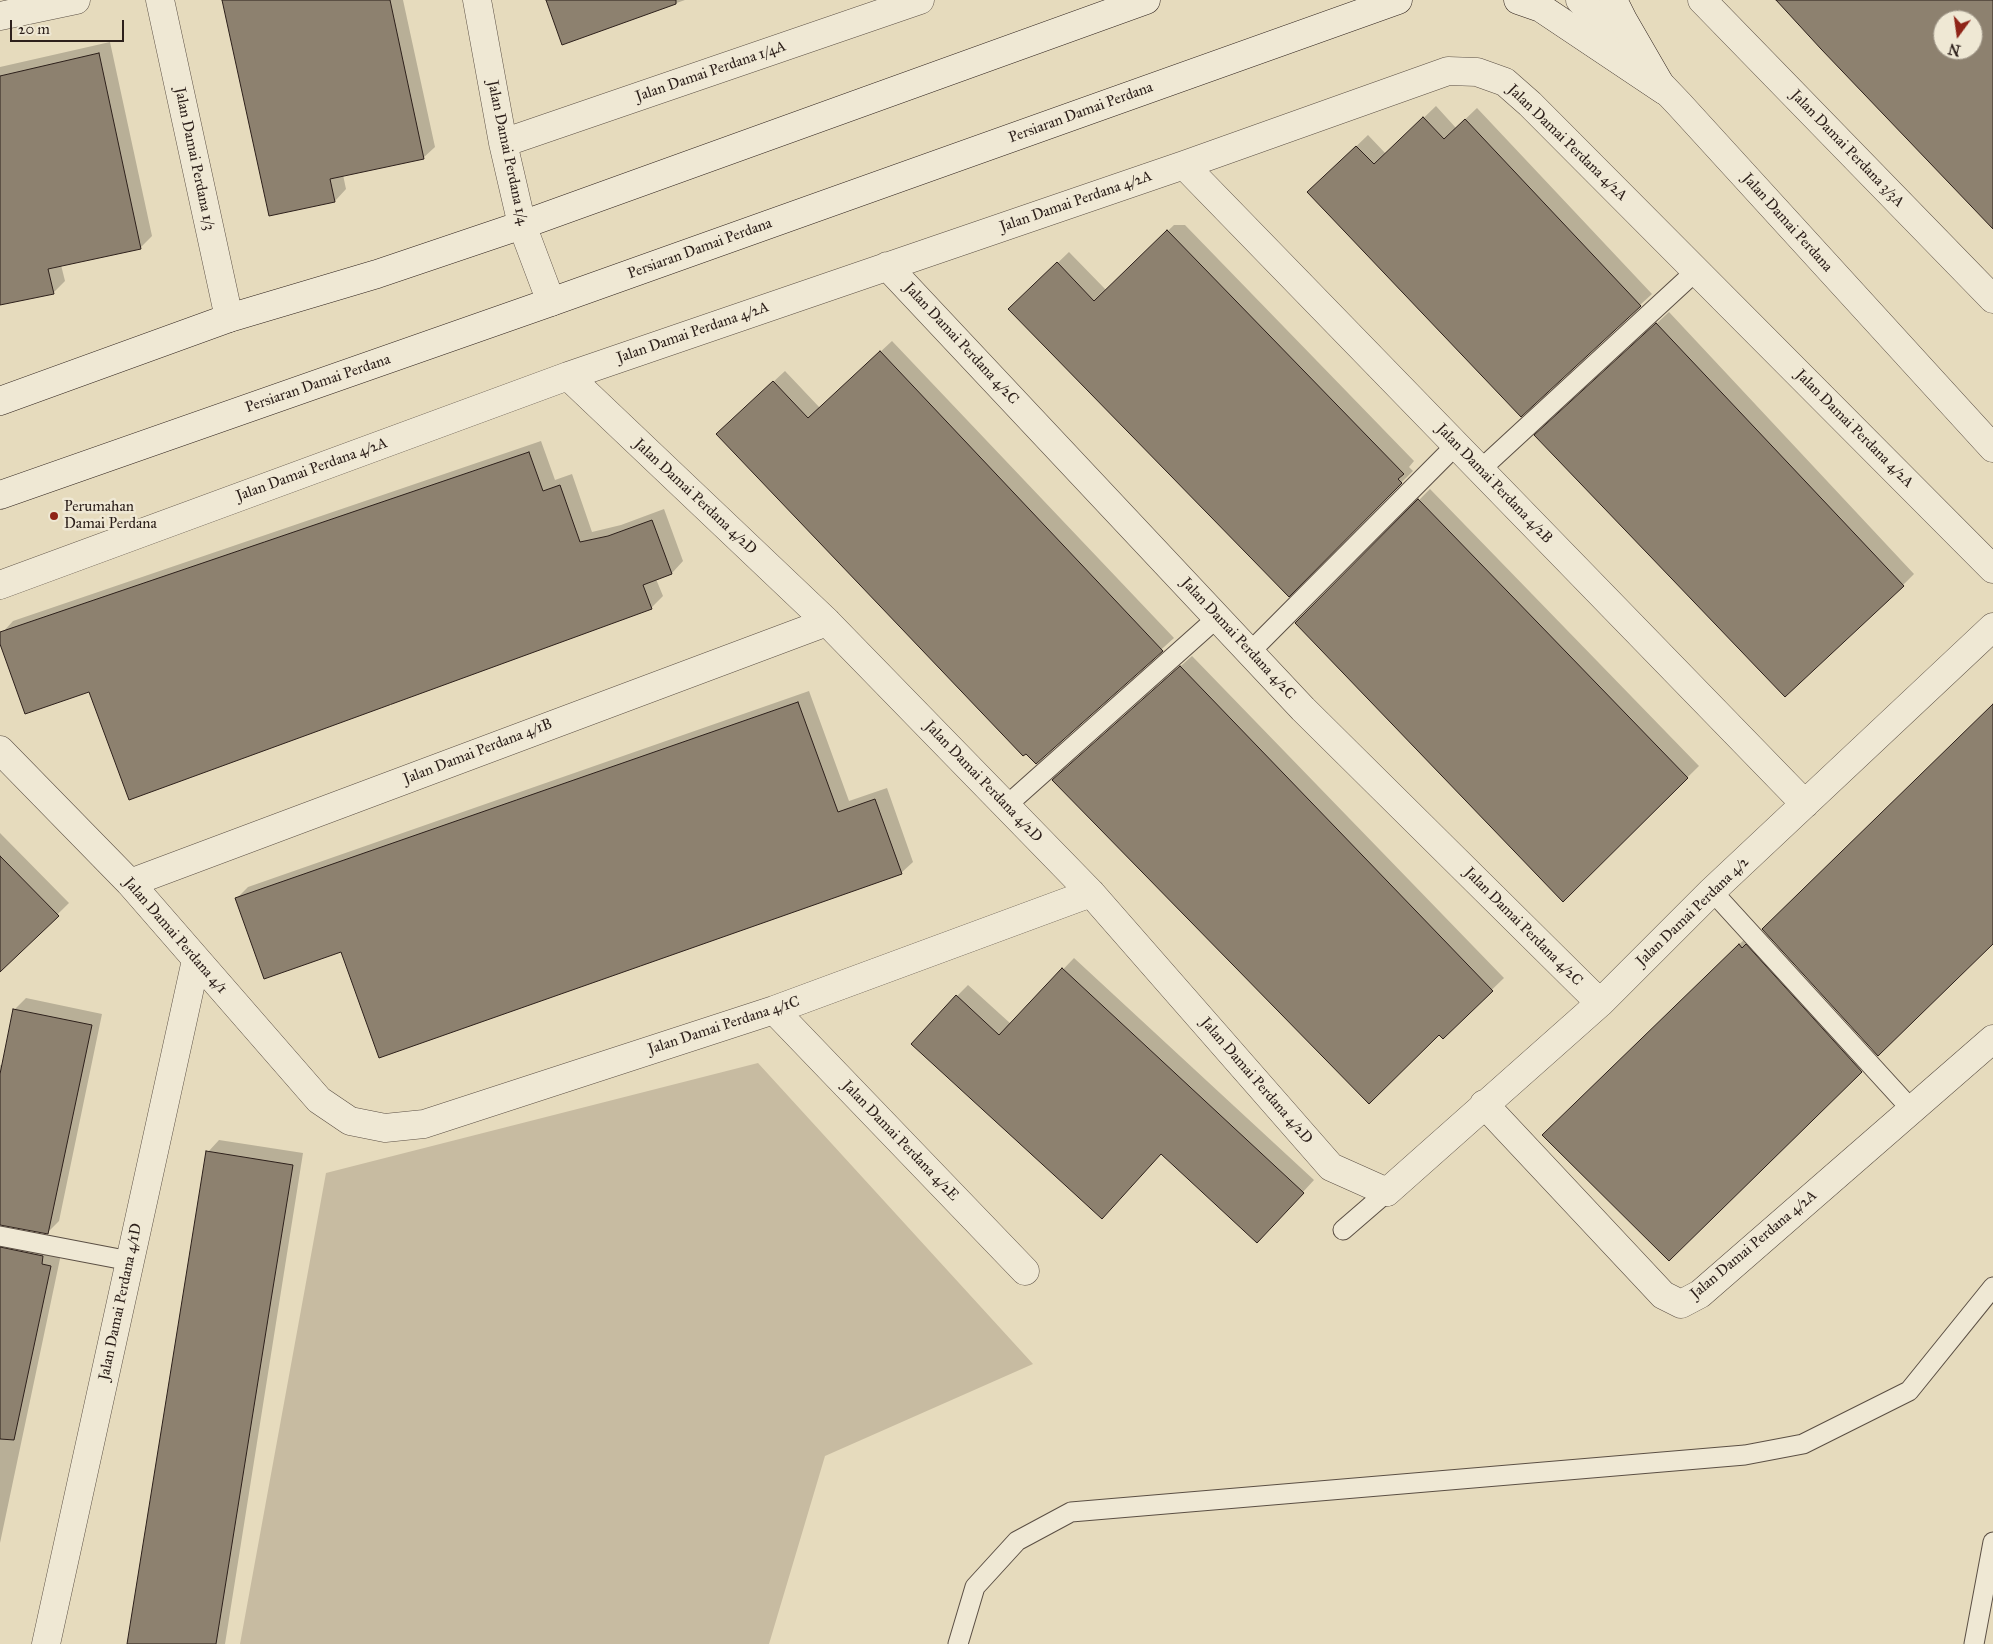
<!DOCTYPE html>
<html>
<head>
<meta charset="utf-8">
<style>
	body { margin:0 }
	#map { position:relative; width:1993px; height:1644px; overflow:hidden; background:#e6dbbd; font-family:"IM FELL Great Primer",serif }
	canvas { display:block }
	.north { position:absolute; left:1933px; top:10px; width:50px; height:50px; box-sizing:border-box; background:#efe8d4; border:1px solid #a1988a; border-radius:50%; rotate:194deg; font-size:14px; font-weight:700; line-height:20px; text-align:center; color:#2d201b }
	.north::after { content:''; display:block; margin:auto; width:18px; height:22px; background:#8f2418; clip-path:polygon(50% 0,100% 100%,50% 72%,0 100%) }
	.scale { position:absolute; left:10px; top:20px; width:114px; height:22px; box-sizing:border-box; border:2px solid #2d201b; border-top:0; padding-left:6px; font-size:15px; line-height:18px; white-space:nowrap; color:#2d201b; -webkit-text-stroke:4px #efe8d4; paint-order:stroke }
</style>
</head>
<body>
<div id="map">
<canvas width="1993" height="1644"></canvas>
<div class="north">N</div>
<div class="scale">20 m</div>
</div>
<script>
const ctx = document.querySelector('canvas').getContext('2d');
ctx.lineJoin = 'round';
function paint(path, color) {
  ctx.fillStyle = color;
  ctx.fill(path, 'evenodd');
}
function poly(rows) {
  const path = new Path2D();
  for (const r of rows) {
    path.moveTo(r[0], r[1]);
    for (let i = 2; i < r.length; i += 2) path.lineTo(r[i], r[i + 1]);
  }
  return path;
}
function trace(path, color, width, dash) {
  ctx.strokeStyle = color;
  ctx.lineWidth = width;
  ctx.lineCap = dash ? 'butt' : 'round';
  ctx.setLineDash(dash || []);
  ctx.stroke(path);
}
function drawText(font, color, halo, rows, align = 'center') {
  ctx.font = font + ' "IM FELL Great Primer",serif';
  ctx.lineWidth = 5;
  ctx.setLineDash([]);
  ctx.textBaseline = 'middle';
  ctx.strokeStyle = halo;
  ctx.fillStyle = color;
  for (const [text, x, y, turn = 0] of rows) {
    ctx.save();
    ctx.translate(x, y);
    ctx.rotate((+turn || 0) * Math.PI / 180);
    ctx.textAlign = isNaN(turn) ? turn : align;
    if (halo) ctx.strokeText(text, 0, 0);
    ctx.fillText(text, 0, 0);
    ctx.restore();
  }
}
paint(poly([
	[758,1063,1033,1364,825,1456,769,1644,240,1644,326,1173]
]), '#c7bba1');
paint(poly([
	[223,0,403,0,435,147,423,158,343,175,346,189,335,201],
	[548,0,685,0,563,43],
	[110,42,152,236,140,248,61,265,65,281,53,293,0,304,0,67],
	[1436,106,1456,128,1477,108,1652,294,1640,305,1320,181,1368,135,1386,154],
	[1174,225,1185,225,1414,461,1409,467,1413,471,1289,595,1021,298,1069,252,1106,290],
	[1669,312,1914,574,1903,585,1548,424],
	[892,341,1174,638,1036,762,730,422,785,371,820,408],
	[541,441,555,480,572,474,592,532,621,525,664,509,683,561,672,573,656,579,663,596,651,608,90,691,2,633,13,621],
	[1430,489,1699,766,1563,900,1297,623],
	[1192,656,1504,978,1443,1037,1065,769],
	[809,691,849,801,887,788,913,862,901,873,342,950,236,899,248,887],
	[0,833,69,903,0,971],
	[1751,933,1872,1059,1669,1259,1544,1135],
	[1074,958,1314,1180,1268,1230,1161,1153,1113,1205,957,996,968,985,1011,1024],
	[26,998,102,1014,59,1221,48,1232,0,1224,1,1228,61,1254,0,1543,0,1065,3,1066,14,1010],
	[219,1140,303,1153,225,1644,129,1644,208,1152]
]), '#0003');
const building = poly([
	[222,0,390,0,424,159,330,179,335,202,269,216,222,0],
	[546,0,676,0,676,4,562,45,546,0],
	[1776,0,1993,0,1993,229,1821,49,1776,0],
	[1943,20,1973,20,1973,50,1943,50,1943,20],
	[99,53,141,249,48,269,54,294,0,305,0,76,99,53],
	[1423,117,1444,139,1465,119,1641,306,1521,417,1307,192,1356,146,1374,164,1423,117],
	[1167,230,1404,474,1398,479,1402,483,1289,597,1008,309,1057,262,1094,301,1167,230],
	[1656,323,1904,586,1785,697,1534,435,1656,323],
	[880,351,1163,651,1036,764,1026,754,1023,756,716,434,773,381,808,418,880,351],
	[529,452,543,491,560,485,580,542,608,536,652,520,672,574,643,585,652,609,129,800,89,692,25,714,0,644,0,632,529,452],
	[1418,499,1688,778,1563,902,1295,623,1418,499],
	[1180,666,1493,991,1443,1039,1439,1035,1369,1104,1052,780,1180,666],
	[798,702,838,812,875,799,902,874,379,1058,341,952,264,979,235,898,798,702],
	[1993,704,1993,944,1878,1056,1762,929,1993,704],
	[0,856,59,916,0,972,0,856],
	[1739,944,1742,948,1746,944,1862,1072,1669,1261,1542,1135,1739,944],
	[1062,968,1304,1193,1257,1243,1161,1154,1102,1219,911,1044,956,995,999,1035,1062,968],
	[13,1009,92,1025,48,1234,0,1225,0,1074,13,1009],
	[206,1151,293,1165,271,1300,216,1644,127,1644,206,1151],
	[0,1247,43,1256,42,1264,51,1266,14,1440,0,1439,0,1247]
]);
paint(building, '#8d816f');
trace(building, '#2d201b', 1);
const lane = poly([
	[1480,470,1696,271],
	[1250,652,1456,445],
	[1006,806,1218,617],
	[1712,891,1912,1110],
	[1343,1230,1387,1192],
	[0,1236,130,1261],
	[958,1644,975,1587,1017,1541,1071,1512,1745,1455,1803,1444,1909,1391,1993,1287],
	[1974,1644,1993,1542]
]);
const street = poly([
	[160,0,229,318],
	[477,0,503,143,522,225,551,302],
	[1580,0,1679,104,1993,448],
	[1702,0,1993,299],
	[0,16,76,0],
	[503,143,920,0],
	[1184,165,1805,804],
	[887,266,1303,709,1600,1003],
	[568,376,827,622,1091,893,1331,1167,1387,1192,1600,1003,1712,891,1993,627],
	[0,585,568,376,1184,165,1448,71,1477,72,1505,82,1530,104,1993,569],
	[0,750,130,883,319,1100,350,1121,385,1128,424,1124,774,1010,1091,893],
	[130,883,827,622],
	[774,1010,1025,1271],
	[1484,1104,1663,1295,1681,1304,1700,1294,1993,1039],
	[46,1644,196,960]
]);
const secondary = poly([
	[1518,0,1541,8,1665,91],
	[1613,0,1623,20,1660,84],
	[0,401,229,318,377,274,522,225,1146,0],
	[0,495,551,302,1398,0]
]);
trace(lane, '#5b4f44', 21);
trace(street, '#5b4f44', 29);
trace(secondary, '#2d201b', 29);
trace(lane, '#efe8d4', 19);
trace(street, '#efe8d4', 28);
trace(secondary, '#efe8d4', 28);
for (const [x, y, r, color] of [
	[54,516,5,"#8f2418"]
]) {
  const dot = new Path2D();
  dot.arc(x, y, r, 0, 2 * Math.PI);
  ctx.fillStyle = color;
  ctx.fill(dot);
  trace(dot, '#efe8d4', 2);
}
drawText('15px', '#2d201b', '#efe8d4', [
	["Jalan Damai Perdana 1/4A",711,72,-19],
	["Persiaran Damai Perdana",1081,113,-20],
	["Jalan Damai Perdana 4/2A",1567,143,44],
	["Jalan Damai Perdana 3/3A",1847,149,46],
	["Jalan Damai Perdana 1/4",507,153,78],
	["Jalan Damai Perdana 1/3",194,159,78],
	["Jalan Damai Perdana 4/2A",1076,202,-19],
	["Jalan Damai Perdana",1787,223,48],
	["Persiaran Damai Perdana",700,249,-20],
	["Jalan Damai Perdana 4/2A",693,333,-19],
	["Jalan Damai Perdana 4/2C",961,344,47],
	["Persiaran Damai Perdana",318,384,-19],
	["Jalan Damai Perdana 4/2A",1854,429,45],
	["Jalan Damai Perdana 4/2A",312,470,-20],
	["Jalan Damai Perdana 4/2B",1494,484,46],
	["Jalan Damai Perdana 4/2D",695,497,43],
	["Jalan Damai Perdana 4/2C",1238,639,47],
	["Jalan Damai Perdana 4/1B",478,752,-21],
	["Jalan Damai Perdana 4/2D",983,782,46],
	["Jalan Damai Perdana 4/2",1693,912,-44],
	["Jalan Damai Perdana 4/2C",1523,927,45],
	["Jalan Damai Perdana 4/1",175,936,49],
	["Jalan Damai Perdana 4/1C",724,1026,-18],
	["Jalan Damai Perdana 4/2D",1256,1081,49],
	["Jalan Damai Perdana 4/2E",900,1141,46],
	["Jalan Damai Perdana 4/2A",1754,1245,-40],
	["Jalan Damai Perdana 4/1D",121,1302,-78]
]);
drawText('15px', '#2d201b', '#efe8d4', [
	["Perumahan",64,507],
	["Damai Perdana",64,524]
], 'left');
</script>
</body>
</html>
